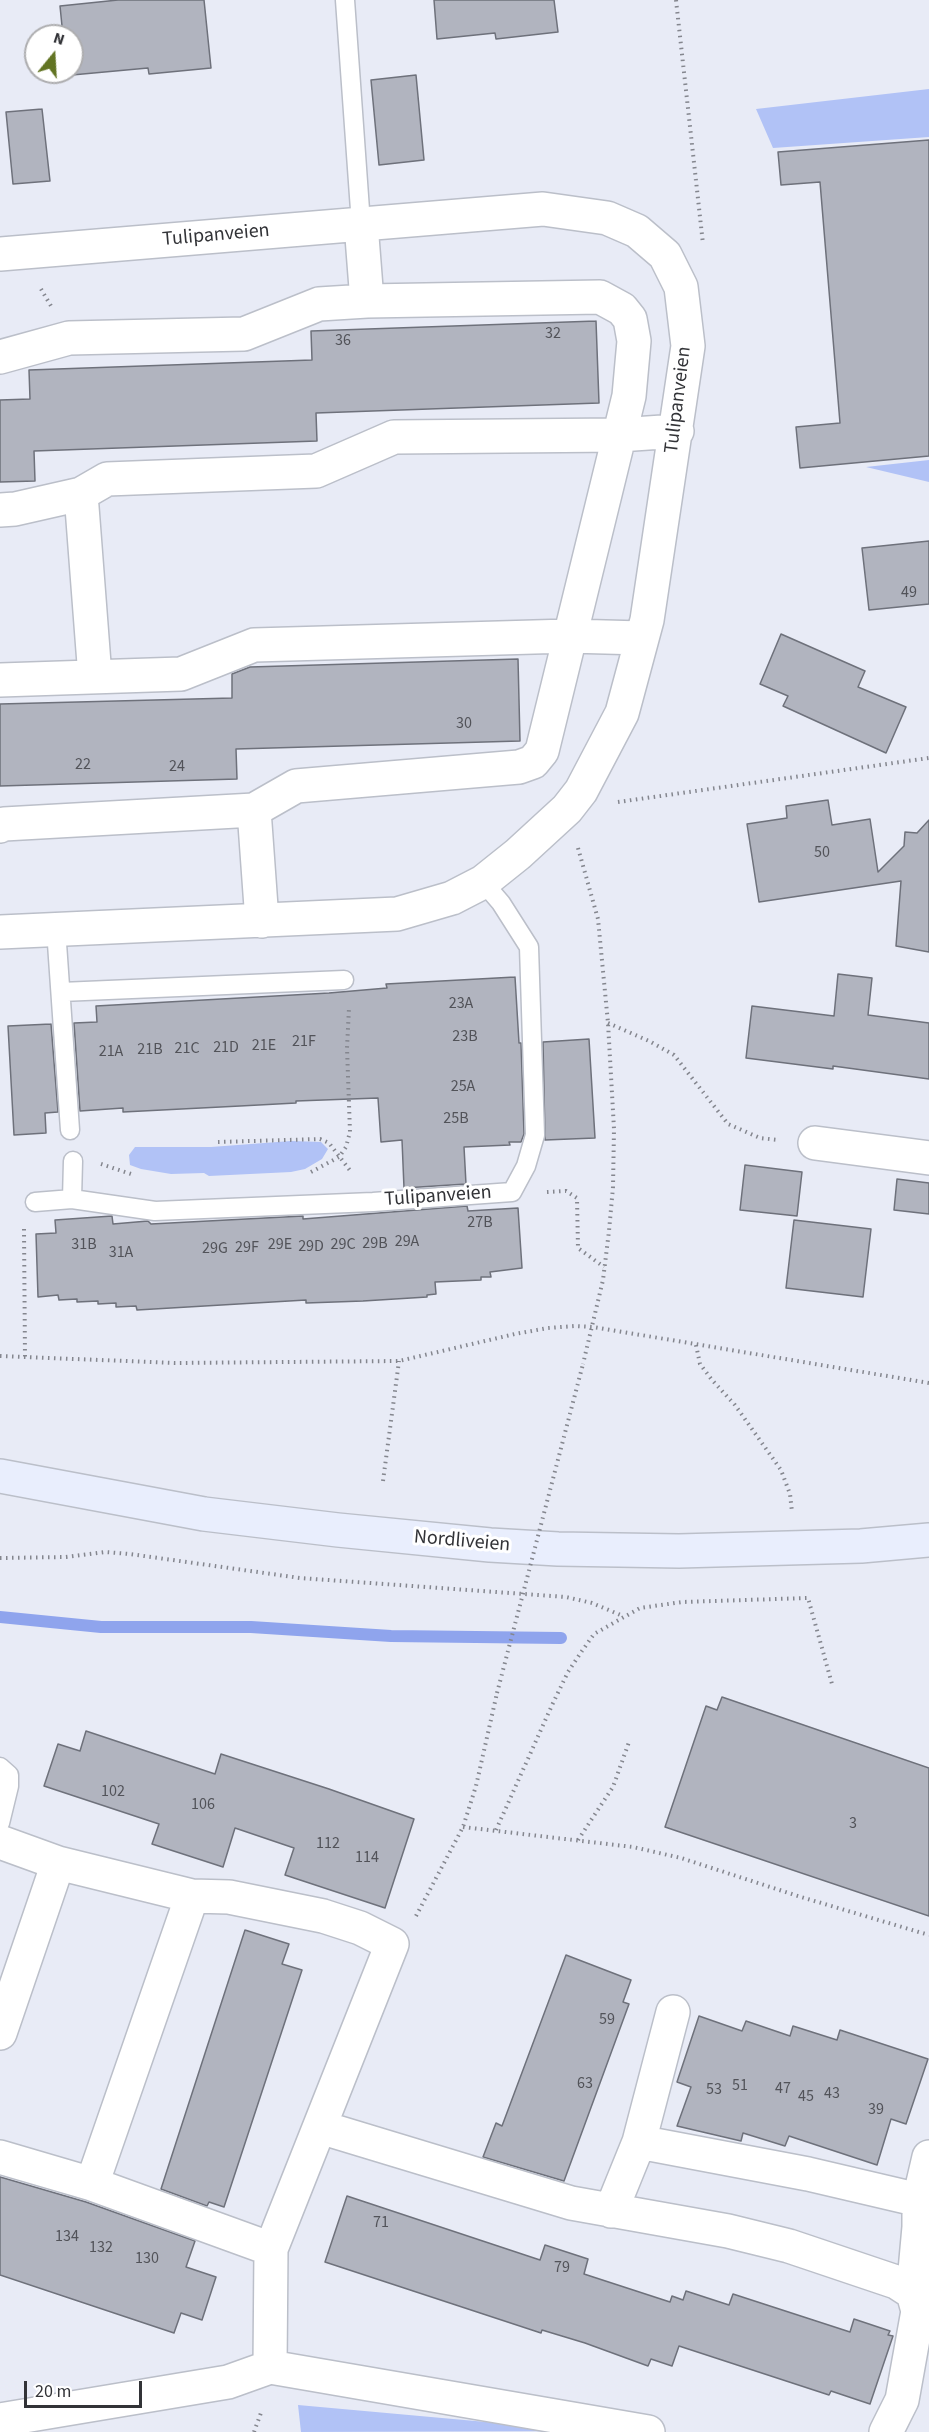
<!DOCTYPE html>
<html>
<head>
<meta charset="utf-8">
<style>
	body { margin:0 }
	#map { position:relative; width:929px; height:2432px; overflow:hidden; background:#e8ebf6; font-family:"Source Sans 3",sans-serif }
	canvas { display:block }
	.north { position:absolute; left:24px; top:24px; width:60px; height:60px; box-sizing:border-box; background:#fff; border:2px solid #adadaf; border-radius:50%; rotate:18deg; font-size:16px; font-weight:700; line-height:24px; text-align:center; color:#323337 }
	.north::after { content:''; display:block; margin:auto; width:21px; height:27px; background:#627423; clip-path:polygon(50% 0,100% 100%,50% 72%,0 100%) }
	.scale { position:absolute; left:24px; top:2381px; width:118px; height:27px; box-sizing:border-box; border:3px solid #323337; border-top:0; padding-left:8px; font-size:18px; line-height:21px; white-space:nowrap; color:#323337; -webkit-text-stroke:4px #fff; paint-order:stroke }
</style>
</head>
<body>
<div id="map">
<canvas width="929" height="2432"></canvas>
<div class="north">N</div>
<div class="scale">20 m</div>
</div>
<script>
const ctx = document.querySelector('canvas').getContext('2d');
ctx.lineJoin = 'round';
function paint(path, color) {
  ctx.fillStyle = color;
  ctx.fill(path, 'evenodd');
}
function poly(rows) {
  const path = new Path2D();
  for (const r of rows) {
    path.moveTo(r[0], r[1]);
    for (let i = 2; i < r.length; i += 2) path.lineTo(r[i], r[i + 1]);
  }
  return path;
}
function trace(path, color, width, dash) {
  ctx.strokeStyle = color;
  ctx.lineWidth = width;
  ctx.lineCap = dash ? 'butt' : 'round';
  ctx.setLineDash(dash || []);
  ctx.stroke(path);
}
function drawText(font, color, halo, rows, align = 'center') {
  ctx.font = font + ' "Source Sans 3",sans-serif';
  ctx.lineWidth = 6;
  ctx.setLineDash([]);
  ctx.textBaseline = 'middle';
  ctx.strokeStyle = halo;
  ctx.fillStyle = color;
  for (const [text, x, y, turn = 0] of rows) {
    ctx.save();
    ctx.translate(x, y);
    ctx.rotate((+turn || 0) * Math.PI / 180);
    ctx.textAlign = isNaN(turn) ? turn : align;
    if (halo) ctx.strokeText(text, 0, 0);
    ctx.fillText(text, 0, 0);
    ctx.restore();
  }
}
paint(poly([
	[929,89,929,137,773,148,756,109],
	[929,460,929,482,866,467],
	[291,1141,321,1142,328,1149,322,1159,305,1169,291,1172,209,1176,204,1173,171,1174,141,1169,130,1165,129,1155,135,1147,211,1147],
	[298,2405,586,2431,301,2432]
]), '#b1c2f6');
trace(poly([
	[0,1617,101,1627,251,1627,391,1636,561,1638]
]), '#8fa4ed', 12);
const building = poly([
	[118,0,204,0,211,68,149,74,148,68,72,75,72,36,63,36,60,6,118,0],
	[434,0,554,0,558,32,496,39,495,33,437,39,434,0],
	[416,75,424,160,379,165,371,80,416,75],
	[42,109,50,181,13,184,6,112,42,109],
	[929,140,929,456,800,468,796,427,840,423,820,182,781,185,778,152,929,140],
	[596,321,599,403,316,413,317,441,34,451,35,481,0,482,0,400,30,399,29,370,312,360,311,331,596,321],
	[929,541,929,604,869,610,862,548,929,541],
	[781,634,865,671,858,687,906,707,886,753,783,706,788,696,760,684,781,634],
	[518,659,520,741,236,749,237,779,0,786,0,704,232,698,232,674,250,667,518,659],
	[828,800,832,825,870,819,878,872,904,846,905,832,917,833,929,820,929,952,896,946,901,881,759,902,747,824,787,818,786,806,828,800],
	[838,974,872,978,868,1015,929,1023,929,1079,833,1066,833,1069,746,1058,752,1006,834,1016,838,974],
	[515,977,519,1043,521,1043,524,1134,521,1142,509,1142,510,1145,464,1147,466,1184,404,1188,402,1140,381,1142,378,1098,296,1101,296,1103,240,1106,123,1112,123,1108,80,1111,74,1023,97,1022,96,1006,329,993,387,988,386,984,515,977],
	[51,1024,58,1112,45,1113,46,1133,14,1135,8,1026,51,1024],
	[589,1039,595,1138,545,1140,543,1042,589,1039],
	[745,1165,802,1172,797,1216,740,1210,745,1165],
	[897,1179,929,1183,929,1214,894,1210,897,1179],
	[467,1206,468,1211,518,1208,522,1268,490,1272,491,1277,481,1277,481,1280,435,1282,436,1294,427,1295,427,1297,363,1301,306,1303,306,1300,137,1310,136,1306,116,1307,116,1303,98,1304,98,1301,77,1302,77,1299,59,1300,58,1295,38,1297,36,1234,56,1233,55,1220,112,1216,113,1224,148,1221,151,1224,303,1216,303,1219,467,1206],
	[794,1220,871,1229,863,1297,786,1288,794,1220],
	[722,1697,929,1768,929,1916,665,1827,706,1706,717,1710,722,1697],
	[86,1731,215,1774,221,1754,329,1789,414,1819,385,1908,285,1875,294,1848,235,1828,223,1867,152,1844,159,1824,44,1786,58,1744,80,1751,86,1731],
	[245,1930,289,1944,282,1964,302,1970,224,2207,209,2202,207,2206,161,2189,245,1930],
	[566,1955,631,1980,623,2002,629,2004,564,2181,483,2157,496,2123,502,2126,566,1955],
	[699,2016,742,2031,746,2021,790,2036,793,2026,837,2040,840,2030,928,2059,906,2124,891,2119,877,2165,789,2136,785,2146,743,2133,741,2141,677,2126,691,2087,677,2082,699,2016],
	[0,2177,86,2202,195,2241,186,2267,216,2277,202,2320,181,2313,174,2333,0,2275,0,2177],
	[347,2196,540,2260,545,2245,588,2259,584,2274,670,2302,672,2296,683,2300,686,2291,729,2305,733,2294,850,2332,854,2319,890,2331,888,2335,893,2336,870,2404,831,2391,829,2395,679,2346,672,2366,651,2359,648,2366,585,2343,542,2330,541,2333,325,2262,347,2196]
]);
paint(building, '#b1b4bf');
trace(building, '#6e717b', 1.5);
const lane = poly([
	[345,0,361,224],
	[56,929,70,1130],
	[61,992,344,980],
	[72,1199,73,1161],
	[35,1202,72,1199,155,1211,373,1202,512,1192,526,1166,535,1135,529,947,501,903,483,882],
	[0,1767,9,1775,9,1786,0,1823]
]);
const street = poly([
	[361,224,367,301],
	[0,254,543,209,607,218,637,231,665,255,681,287,688,346,647,620,622,713,581,791,567,809,518,854,483,882,452,898,397,914,0,932],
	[0,357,69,338,244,334,319,304,367,301,600,297,622,309,630,319,634,341,629,396,542,751,533,762,519,767,296,786,254,810,4,824,0,826],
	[81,494,95,677],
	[0,510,15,509,81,494,107,479,316,471,394,437,619,435,677,431],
	[0,680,181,674,254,645,569,636,642,638],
	[254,810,262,921],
	[815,1143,929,1158],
	[0,1842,58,1863],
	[0,2033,58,1863,192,1896,229,1897,323,1916,360,1928,392,1944,271,2249,270,2367,648,2432],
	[320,2127,571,2203,728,2231,789,2246,896,2282,913,2293,918,2311,902,2400,886,2432],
	[639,2142,808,2174,919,2200],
	[0,2157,92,2184,271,2249],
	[92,2184,192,1896],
	[611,2211,639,2142,673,2012],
	[913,2293,919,2227,919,2200,929,2157],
	[0,2420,228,2382,270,2367]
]);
const secondary = poly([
	[0,1476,204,1514,338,1530,490,1545,558,1549,679,1551,861,1546,929,1540]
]);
trace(lane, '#bbbfc9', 21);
trace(street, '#bbbfc9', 36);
trace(secondary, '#bbbfc9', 36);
trace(poly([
	[676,0,703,244],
	[41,289,51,306],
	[618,802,929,758],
	[578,848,598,919,608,1023,614,1129,613,1187,609,1231,603,1280,583,1364],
	[608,1023,649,1041,674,1055,728,1124,760,1138,778,1140],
	[218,1142,320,1139,329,1143,352,1173],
	[101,1164,134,1175],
	[311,1172,339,1157,346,1147,350,1132,347,1048,349,1008],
	[547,1192,566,1191,577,1198,578,1248,604,1267],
	[24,1229,25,1357],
	[696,1345,700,1364,712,1380,735,1405,781,1470,790,1494,792,1512],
	[0,1356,175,1363,399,1361,515,1334,548,1328,575,1326,593,1327,929,1383],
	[383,1481,399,1361],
	[0,1558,66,1557,105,1552,130,1554,300,1578,566,1597,592,1603,623,1616],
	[463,1827,633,1847,681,1858,801,1897,929,1935],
	[496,1830,553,1703,568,1672,582,1651,594,1634,640,1608,682,1602,808,1598,832,1684],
	[578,1840,613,1787,629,1742],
	[416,1916,463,1827,476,1786,497,1693],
	[254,2432,262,2410]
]), '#84868e', 4, [1.5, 4.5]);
trace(lane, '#fff', 18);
trace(street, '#fff', 33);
trace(secondary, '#e9eefd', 33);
trace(poly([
	[497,1693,583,1364]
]), '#84868e', 4, [1.5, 4.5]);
drawText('16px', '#525359', null, [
	["32",553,334],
	["36",343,341],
	["49",909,593],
	["30",464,724],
	["22",83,765],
	["24",177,767],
	["50",822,853],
	["23A",461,1004],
	["23B",465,1037],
	["21F",304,1042],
	["21E",264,1046],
	["21D",226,1048],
	["21C",187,1049],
	["21B",150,1050],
	["21A",111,1052],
	["25A",463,1087],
	["25B",456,1119],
	["27B",480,1223],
	["29A",407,1242],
	["29B",375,1244],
	["31B",84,1245],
	["29E",280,1245],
	["29C",343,1245],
	["29D",311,1247],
	["29F",247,1248],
	["29G",215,1249],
	["31A",121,1253],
	["102",113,1792],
	["106",203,1805],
	["3",853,1824],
	["112",328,1844],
	["114",367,1858],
	["59",607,2020],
	["63",585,2084],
	["51",740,2086],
	["47",783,2089],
	["53",714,2090],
	["43",832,2094],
	["45",806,2097],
	["39",876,2110],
	["71",381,2223],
	["134",67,2237],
	["132",101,2248],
	["130",147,2259],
	["79",562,2268]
]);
drawText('20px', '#323337', '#fff', [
	["Tulipanveien",216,236,-5],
	["Tulipanveien",679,400,-83],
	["Tulipanveien",438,1197,-4],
	["Nordliveien",462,1542,5]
]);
</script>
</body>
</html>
